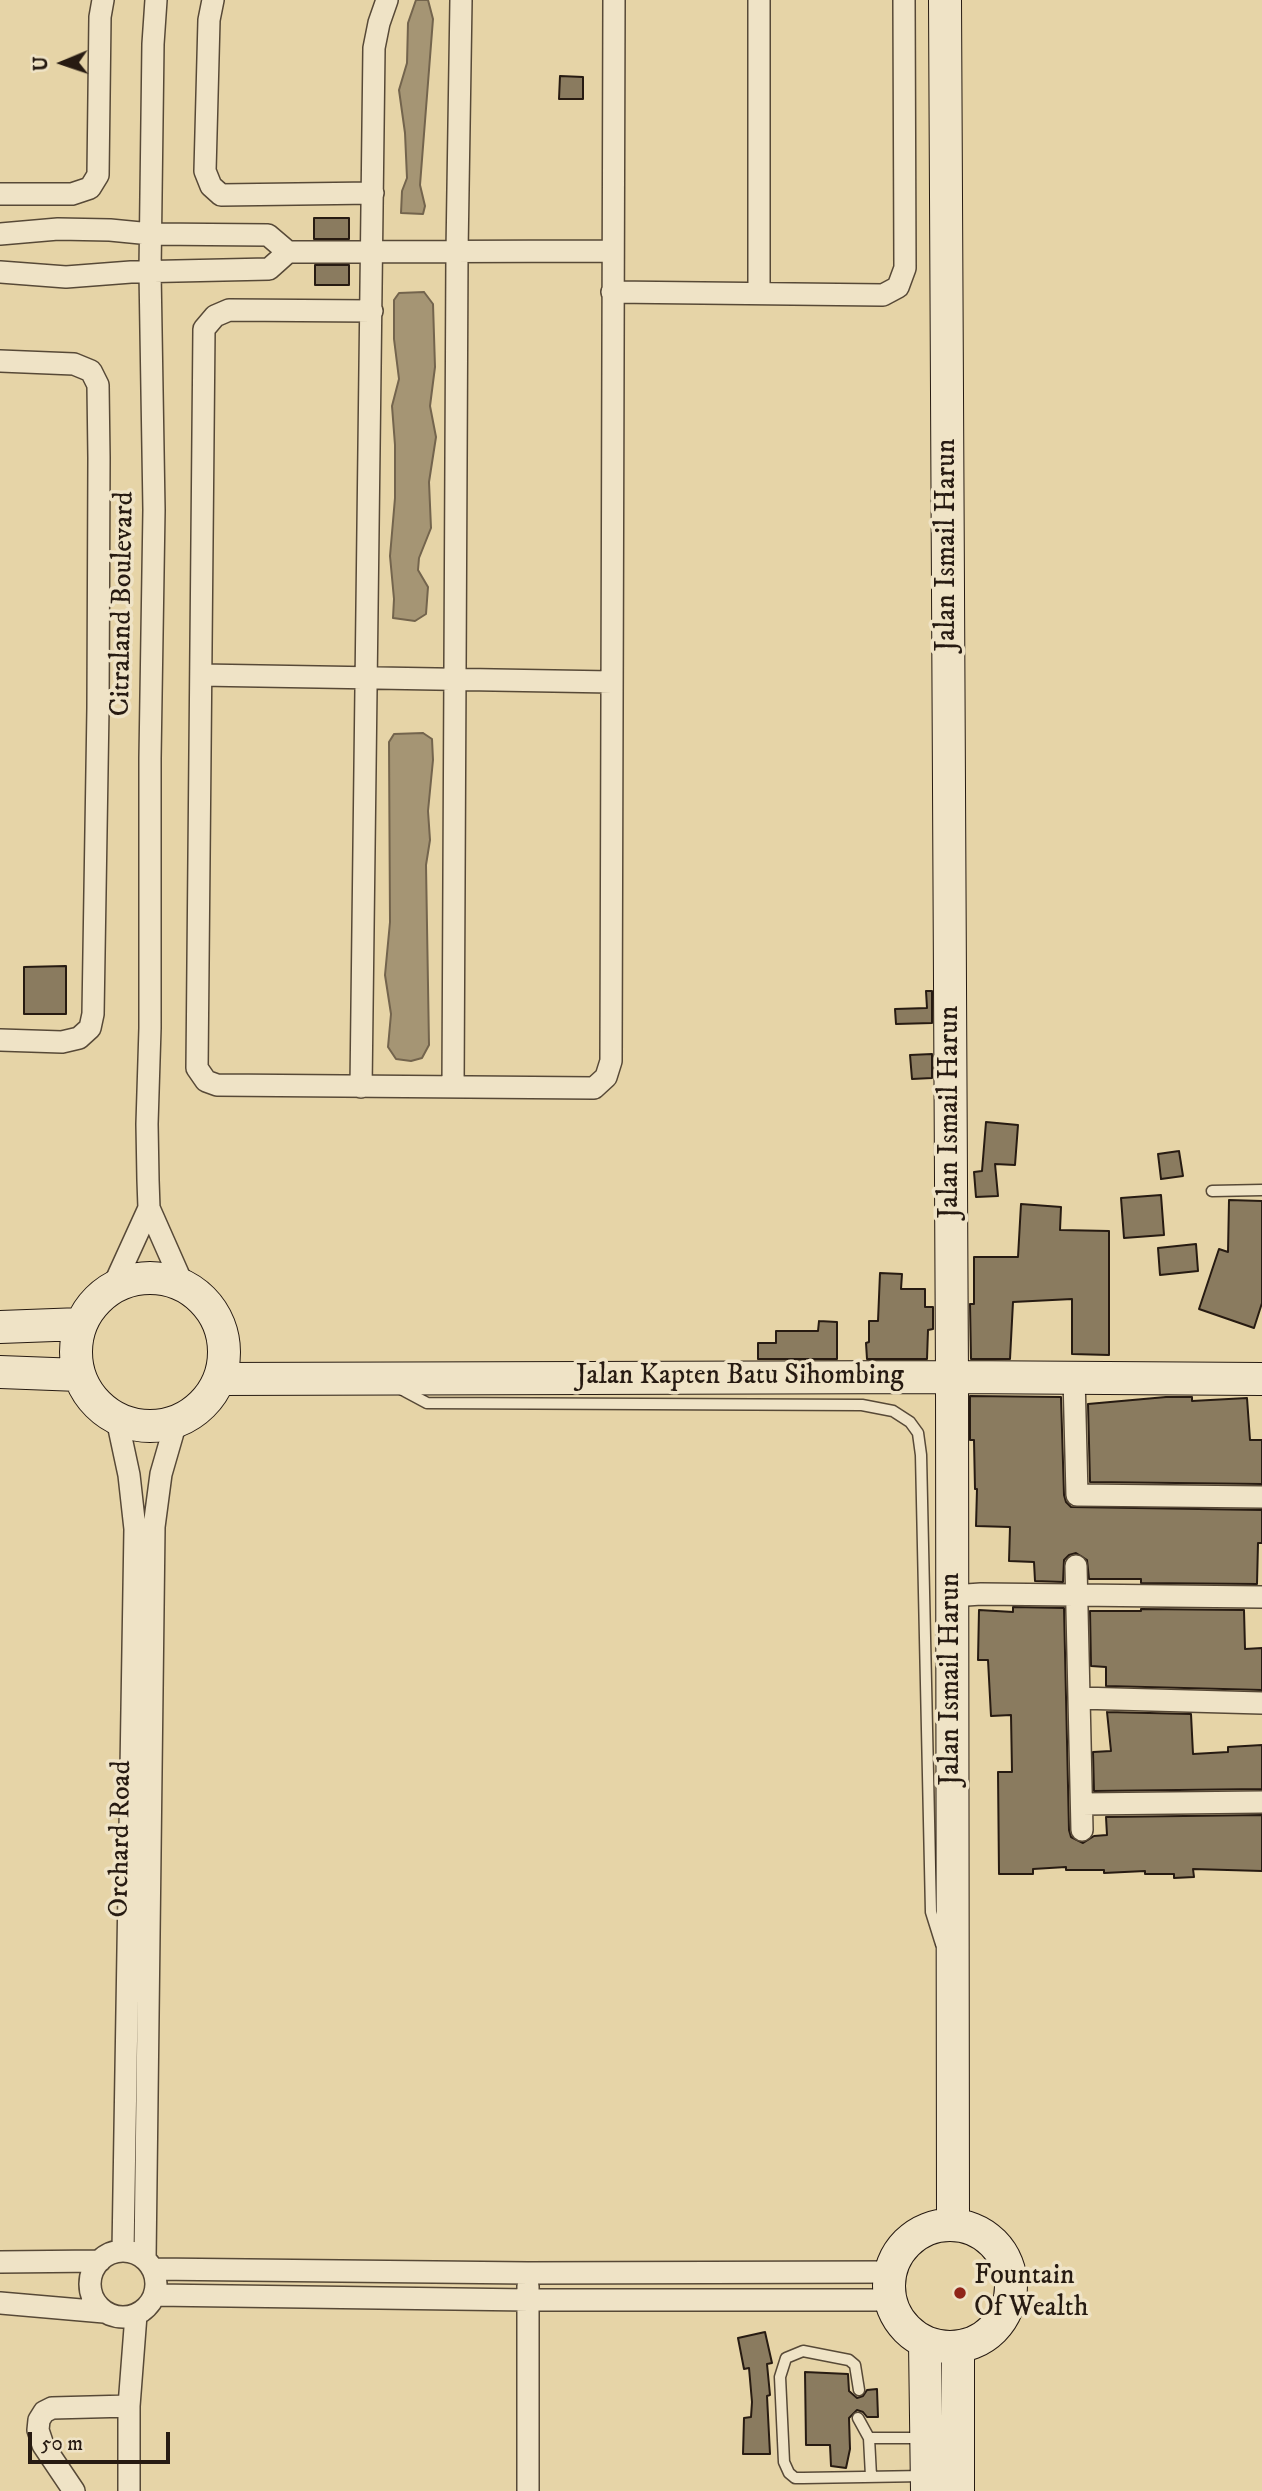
<!DOCTYPE html>
<html>
<head>
<meta charset="utf-8">
<style>
	body { margin:0 }
	#map { position:relative; width:1262px; height:2491px; overflow:hidden; background:#e6d4a7; font-family:"IM FELL DW Pica",serif }
	canvas { display:block }
	.north { position:absolute; left:28px; top:28px; width:70px; height:70px; -webkit-text-stroke:5px #efe3c6; paint-order:stroke; rotate:268deg; font-size:19px; font-weight:700; line-height:28px; text-align:center; color:#271b12 }
	.north::after { content:''; display:block; margin:auto; width:24px; height:32px; background:#271b12; clip-path:polygon(50% 0,100% 100%,50% 72%,0 100%) }
	.scale { position:absolute; left:28px; top:2432px; width:142px; height:32px; box-sizing:border-box; border:4px solid #271b12; border-top:0; padding-left:9px; font-size:21px; line-height:24px; white-space:nowrap; color:#271b12; -webkit-text-stroke:5px #efe3c6; paint-order:stroke }
</style>
</head>
<body>
<div id="map">
<canvas width="1262" height="2491"></canvas>
<div class="north">U</div>
<div class="scale">50 m</div>
</div>
<script>
const ctx = document.querySelector('canvas').getContext('2d');
ctx.lineJoin = 'round';
function paint(path, color) {
  ctx.fillStyle = color;
  ctx.fill(path, 'evenodd');
}
function poly(rows) {
  const path = new Path2D();
  for (const r of rows) {
    if (r.length === 3) {
      path.moveTo(r[0] + r[2], r[1]);
      path.arc(r[0], r[1], r[2], 0, 2 * Math.PI);
      continue;
    }
    path.moveTo(r[0], r[1]);
    for (let i = 2; i < r.length; i += 2) path.lineTo(r[i], r[i + 1]);
  }
  return path;
}
function trace(path, color, width, dash) {
  ctx.strokeStyle = color;
  ctx.lineWidth = width;
  ctx.lineCap = dash ? 'butt' : 'round';
  ctx.setLineDash(dash || []);
  ctx.stroke(path);
}
function drawText(font, color, halo, rows, align = 'center') {
  ctx.font = font + ' "IM FELL DW Pica",serif';
  ctx.lineWidth = 7;
  ctx.setLineDash([]);
  ctx.textBaseline = 'middle';
  ctx.strokeStyle = halo;
  ctx.fillStyle = color;
  for (const [text, x, y, turn = 0] of rows) {
    ctx.save();
    ctx.translate(x, y);
    ctx.rotate((+turn || 0) * Math.PI / 180);
    ctx.textAlign = isNaN(turn) ? turn : align;
    if (halo) ctx.strokeText(text, 0, 0);
    ctx.fillText(text, 0, 0);
    ctx.restore();
  }
}
const water = poly([
	[416,0,428,0,433,19,420,185,425,206,423,214,401,213,402,191,407,178,405,133,399,90,407,63,408,23,416,0],
	[424,292,433,304,435,367,430,406,436,437,429,482,431,528,419,558,418,570,428,587,426,614,415,621,393,618,394,599,390,556,395,498,395,445,392,406,399,379,394,339,394,300,399,293,424,292],
	[423,733,432,739,433,760,428,811,430,840,426,865,429,1045,422,1058,411,1061,396,1059,388,1047,391,1014,385,975,390,922,389,742,394,734,423,733]
]);
paint(water, '#a59574');
trace(water, '#73644d', 2);
const building = poly([
	[560,76,583,77,583,99,559,99,560,76],
	[314,218,349,218,349,239,314,239,314,218],
	[315,265,349,265,349,285,315,285,315,265],
	[66,966,66,1014,24,1014,24,967,66,966],
	[926,991,932,991,932,1023,896,1024,895,1009,927,1008,926,991],
	[932,1054,932,1078,912,1079,910,1055,932,1054],
	[986,1122,1018,1125,1015,1165,995,1164,998,1196,976,1197,974,1172,982,1171,986,1122],
	[1179,1151,1183,1176,1161,1179,1158,1154,1179,1151],
	[1161,1195,1164,1235,1124,1238,1121,1198,1161,1195],
	[1229,1200,1262,1201,1262,1303,1254,1328,1199,1309,1219,1249,1228,1252,1229,1200],
	[1021,1204,1061,1207,1060,1230,1109,1231,1109,1355,1072,1354,1072,1299,1013,1302,1010,1359,971,1359,970,1304,974,1304,974,1257,1018,1257,1021,1204],
	[1196,1244,1198,1271,1160,1275,1158,1248,1196,1244],
	[880,1273,902,1274,901,1289,925,1289,925,1307,933,1307,933,1329,928,1330,927,1359,867,1359,866,1343,869,1342,869,1321,878,1321,880,1273],
	[819,1321,837,1322,837,1359,758,1359,758,1343,776,1343,776,1331,818,1331,819,1321],
	[970,1396,1061,1397,1064,1495,1066,1502,1071,1507,1262,1510,1262,1543,1258,1543,1257,1584,1141,1583,1141,1579,1089,1579,1087,1560,1076,1553,1069,1555,1064,1560,1063,1582,1035,1581,1034,1562,1009,1561,1010,1527,976,1526,977,1489,975,1489,974,1440,970,1440,970,1396],
	[1166,1397,1192,1397,1192,1401,1247,1398,1250,1440,1262,1440,1262,1484,1090,1482,1088,1404,1166,1397],
	[1013,1607,1064,1608,1069,1830,1071,1837,1083,1843,1094,1836,1107,1835,1106,1817,1262,1815,1262,1871,1193,1869,1194,1877,1174,1878,1174,1874,1145,1874,1145,1871,1104,1873,1104,1870,1066,1870,1066,1867,1033,1869,1033,1874,999,1874,998,1772,1012,1772,1011,1715,991,1716,988,1660,978,1660,979,1610,1013,1612,1013,1607],
	[1141,1609,1244,1610,1245,1649,1262,1648,1262,1690,1106,1686,1106,1667,1091,1666,1090,1611,1141,1611,1141,1609],
	[1107,1712,1191,1714,1193,1754,1228,1752,1228,1747,1262,1745,1262,1789,1094,1791,1093,1752,1111,1751,1107,1712],
	[765,2332,772,2363,767,2364,770,2395,767,2396,770,2454,743,2454,744,2418,751,2417,752,2402,749,2368,744,2369,738,2338,765,2332],
	[805,2372,848,2374,849,2391,857,2398,863,2396,867,2390,877,2389,878,2417,867,2417,863,2412,857,2410,849,2418,850,2449,846,2468,831,2466,830,2445,806,2445,805,2372]
]);
paint(building, '#8a7b5f');
trace(building, '#271b12', 2);
const lane = poly([
	[1212,1191,1262,1190],
	[399,1388,427,1403,862,1405,893,1411,910,1422,918,1433,921,1455,931,1912,941,1944],
	[859,2390,855,2365,849,2360,803,2351,786,2358,780,2377,784,2462,789,2473,795,2478,803,2478,924,2476],
	[858,2418,869,2438,924,2438],
	[869,2438,871,2476]
]);
const street = poly([
	[156,0,153,44,150,271,154,510,150,758,150,1028,147,1124,148,1180,149,1208,183,1285],
	[213,0,209,20,205,171,211,186,221,195,373,193],
	[759,0,759,293],
	[0,194,72,194,90,188,98,175,100,17,103,0],
	[0,234,58,229,110,230,151,234,268,235,288,252,612,251],
	[0,272,66,277,131,272,269,269,288,252],
	[612,292,883,295,898,287,905,268,904,0],
	[372,311,229,310,215,316,204,329,197,1068,206,1081,217,1085,594,1088,606,1077,611,1061,614,0],
	[0,361,74,364,91,371,98,385,99,458,98,708,93,1014,90,1028,79,1038,62,1042,0,1040],
	[201,675,612,682],
	[361,1087,374,48,379,23,387,0],
	[453,1087,457,252,461,0],
	[113,1287,149,1208],
	[1074,1377,1077,1495,1262,1497],
	[117,1419,129,1475,135,1529,123,2251],
	[1076,1566,1082,1830],
	[952,1596,981,1594,1262,1597],
	[1079,1698,1262,1703],
	[1082,1804,1262,1802],
	[123,2284,33],
	[145,2259,154,1527,161,1474,176,1422],
	[0,2262,100,2261],
	[153,2269,528,2273,891,2272],
	[155,2295,529,2300,891,2300],
	[0,2303,104,2312],
	[74,2491,43,2445,38,2430,39,2420,44,2412,52,2408,129,2406],
	[129,2491,129,2406,136,2315],
	[528,2491,528,2286]
]);
const secondary = poly([
	[945,0,952,1377,953,2225],
	[150,1352,74],
	[0,1327,81,1324],
	[0,1372,79,1375],
	[219,1379,952,1377,1262,1379],
	[950,2286,61],
	[925,2342,927,2491],
	[958,2347,958,2491]
]);
trace(lane, '#574937', 13);
trace(street, '#574937', 24);
trace(secondary, '#271b12', 34);
trace(lane, '#efe3c6', 10);
trace(street, '#efe3c6', 21);
trace(secondary, '#efe3c6', 32);
for (const [x, y, r, color] of [
	[960,2293,7,"#8f2418"]
]) {
  const dot = new Path2D();
  dot.arc(x, y, r, 0, 2 * Math.PI);
  ctx.fillStyle = color;
  ctx.fill(dot);
  trace(dot, '#efe3c6', 2.5);
}
drawText('28px', '#271b12', '#efe3c6', [
	["Jalan Ismail Harun",948,545,-90],
	["Citraland Boulevard",124,604,-89],
	["Jalan Ismail Harun",951,1112,-90],
	["Jalan Kapten Batu Sihombing",740,1377],
	["Jalan Ismail Harun",952,1679,-90],
	["Orchard Road",122,1839,-89]
]);
drawText('28px', '#271b12', '#efe3c6', [
	["Fountain",974,2277],
	["Of Wealth",974,2309]
], 'left');
</script>
</body>
</html>
